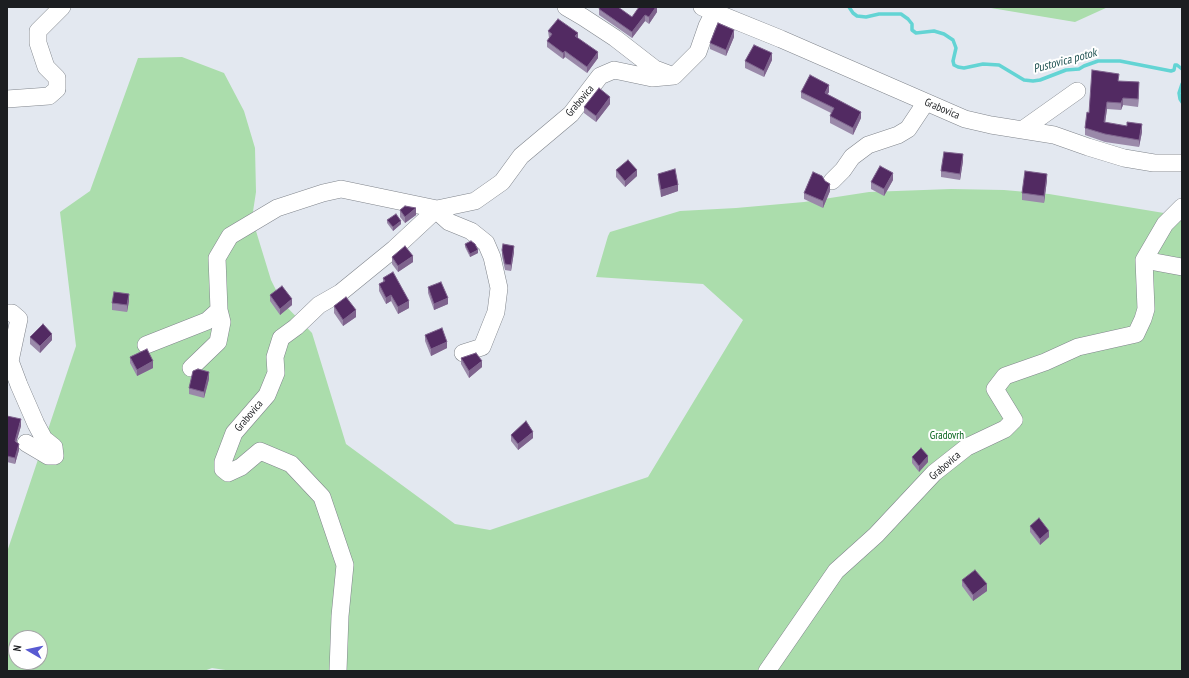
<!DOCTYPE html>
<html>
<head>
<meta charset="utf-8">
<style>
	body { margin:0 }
	#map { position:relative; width:1189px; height:678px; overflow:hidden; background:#e3e8f0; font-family:"PT Sans Narrow",sans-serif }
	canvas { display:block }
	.frame { position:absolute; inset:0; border:8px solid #1c1e21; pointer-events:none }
	.north { position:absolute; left:8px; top:630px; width:40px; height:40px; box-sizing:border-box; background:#fff; border:1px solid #a4a5a6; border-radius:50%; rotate:279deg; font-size:11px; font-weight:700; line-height:16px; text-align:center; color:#1c1e21 }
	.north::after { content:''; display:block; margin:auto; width:14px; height:18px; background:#585ad2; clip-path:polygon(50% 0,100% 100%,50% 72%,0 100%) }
</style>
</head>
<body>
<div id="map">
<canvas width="1189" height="678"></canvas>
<div class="frame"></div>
<div class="north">N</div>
</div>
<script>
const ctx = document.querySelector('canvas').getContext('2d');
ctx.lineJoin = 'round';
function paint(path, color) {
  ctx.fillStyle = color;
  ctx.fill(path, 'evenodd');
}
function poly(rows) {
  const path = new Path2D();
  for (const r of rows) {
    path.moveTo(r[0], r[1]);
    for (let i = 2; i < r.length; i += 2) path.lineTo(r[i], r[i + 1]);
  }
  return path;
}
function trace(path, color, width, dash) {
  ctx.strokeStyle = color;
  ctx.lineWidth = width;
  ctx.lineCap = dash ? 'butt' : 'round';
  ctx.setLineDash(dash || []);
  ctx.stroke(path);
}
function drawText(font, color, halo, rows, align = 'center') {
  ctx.font = font + ' "PT Sans Narrow",sans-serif';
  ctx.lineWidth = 4;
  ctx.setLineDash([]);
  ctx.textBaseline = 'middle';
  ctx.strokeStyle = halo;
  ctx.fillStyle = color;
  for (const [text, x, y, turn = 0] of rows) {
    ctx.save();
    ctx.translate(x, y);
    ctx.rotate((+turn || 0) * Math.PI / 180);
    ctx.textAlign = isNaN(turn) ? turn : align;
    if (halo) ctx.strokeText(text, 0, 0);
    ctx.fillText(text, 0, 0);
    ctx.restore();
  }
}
paint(poly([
	[985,7,1108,7,1075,22],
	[182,57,224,73,244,111,255,148,256,192,252,218,271,280,282,302,312,333,346,444,455,524,490,530,648,477,743,320,703,284,596,277,608,236,610,232,680,211,736,208,804,202,869,192,951,189,1004,190,1049,194,1182,216,1182,671,232,671,212,668,204,671,7,671,7,552,76,346,60,212,90,191,138,58],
	[16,638,40,638,40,662,16,662]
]), '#abddac');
trace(poly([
	[849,7,853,13,857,16,866,17,879,14,901,14,908,19,912,24,912,30,916,33,934,31,944,34,953,40,956,48,953,61,954,65,958,67,964,68,983,64,999,65,1024,80,1033,81,1040,80,1066,70,1079,69,1084,66,1098,61,1120,61,1171,71,1174,70,1175,65,1177,65,1182,69],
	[1182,84,1179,93,1180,99,1182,102]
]), '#63d4d4', 3.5);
const minor = poly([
	[566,7,583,17,615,38,655,69,671,75],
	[702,7,781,39,965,119,991,125,1054,135,1088,147,1124,158,1154,163,1182,163],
	[7,99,49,96,57,89,57,78,46,67,38,43,38,31,62,7],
	[1022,130,1077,91],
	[832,181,843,170,852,157,868,145,898,135,908,129,926,102],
	[1144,260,1182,267],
	[7,313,12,313,19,319,10,361,19,385,36,424,44,439,54,447,55,456,48,456,26,443],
	[146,345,207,321,219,310],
	[191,368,218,342,222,322,219,310,217,258,230,236,277,208,323,193,341,189,437,209,475,201,502,182,521,156,571,114,600,76,614,70,652,78,674,76,698,52,707,26,714,12],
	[338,671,340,616,345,565,322,497,291,464,260,451,241,467,228,473,223,469,223,462,234,433,267,395,276,373,275,357,281,338,296,327,319,305,340,293,394,249,437,209,439,213,449,222,471,231,486,243,492,257,499,288,496,312,482,347,463,353],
	[767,671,836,571,876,535,934,473,967,447,1005,429,1014,420,995,389,1005,376,1045,362,1078,347,1136,334,1143,319,1146,309,1144,260,1165,224,1182,207]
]);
trace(minor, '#80858c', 18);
trace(minor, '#fff', 17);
paint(poly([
	[657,7,657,12,649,24,645,21,632,38,599,15,599,9,632,17],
	[548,31,578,38,598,58,587,73,565,57,563,59,547,47,547,41,549,38],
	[734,37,726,56,710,49,710,43],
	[772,60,764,77,745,68,745,61],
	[1119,81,1139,90,1138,107,1123,105,1121,110,1107,109,1105,123,1142,132,1139,147,1105,142,1085,135,1085,128,1089,113],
	[801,92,829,92,827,94,861,118,853,135,830,123,830,116,831,113,801,98],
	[610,104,596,122,584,113,584,107],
	[963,161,960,180,941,177,941,171],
	[616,170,637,176,625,187,616,177],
	[658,174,678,191,661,197,658,180],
	[893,180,884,196,871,189,871,182],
	[1047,180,1044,203,1022,200,1022,193],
	[825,181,830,191,823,208,804,199,804,193],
	[400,210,416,215,405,223,400,217],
	[387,220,401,224,393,231,387,223],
	[465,244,478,253,470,257,465,247],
	[502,250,514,252,511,271,505,270,502,256],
	[392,257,413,262,398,272,392,264],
	[383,278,409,308,398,314,391,301,386,304,379,291,379,284,383,282],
	[428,287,448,304,434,310,428,293],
	[270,295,292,305,280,315,270,301],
	[129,301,127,312,112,310,112,303],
	[334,306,356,317,343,326,334,313],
	[425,335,447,348,431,356,425,341],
	[30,337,52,340,40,353,30,344],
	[130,357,153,368,137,376,130,363],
	[461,358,482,367,469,378,461,364],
	[209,379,204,398,189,394,189,388],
	[7,416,21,426,16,442,19,450,15,464,7,462],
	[511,435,533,438,518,450,511,441],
	[912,457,928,462,919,472,912,463],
	[1030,526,1049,537,1040,545,1030,532],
	[962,580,987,591,973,601,962,586]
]), '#9a89a9');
paint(poly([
	[656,7,657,7,657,12,649,24,649,17],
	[645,15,645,21,632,38,632,32],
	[734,30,734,37,726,56,726,50],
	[578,33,578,39,575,36],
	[565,51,565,57,563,59,563,53],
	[598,52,598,58,587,73,587,67],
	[772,53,772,60,764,77,764,71],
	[1139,82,1139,90,1138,107,1138,99],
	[829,85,829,92,825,99,825,93],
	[610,97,610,104,596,122,596,116],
	[1123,98,1123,105,1121,110,1121,103],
	[1107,102,1107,109,1104,130,1104,122],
	[861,112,861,118,853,135,853,128],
	[1142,124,1142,132,1139,147,1139,140],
	[963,154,963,161,960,180,960,174],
	[637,170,637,176,625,187,625,181],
	[893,173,893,180,884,196,884,189],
	[1047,174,1047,180,1044,203,1044,196],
	[830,184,830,191,823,208,823,201],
	[678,185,678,191,661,197,661,190],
	[416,208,416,215,405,223,405,217],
	[401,221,401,224,393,231,393,227],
	[514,246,514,252,511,271,511,265],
	[478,250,478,253,470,257,470,254],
	[413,256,413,262,398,272,398,266],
	[129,294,129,301,127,312,127,305],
	[391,295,391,301,386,304,386,298],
	[448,298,448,304,434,310,434,304],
	[292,299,292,305,280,315,280,309],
	[409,301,409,308,398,314,398,307],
	[356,310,356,317,343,326,343,320],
	[52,334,52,340,40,353,40,346],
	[447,342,447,348,431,356,431,349],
	[153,361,153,368,137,376,137,370],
	[482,361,482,367,469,378,469,371],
	[209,372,209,379,204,398,204,392],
	[21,419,21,426,15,447,15,441],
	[533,432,533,438,518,450,518,444],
	[19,444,19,450,15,464,15,458],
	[928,456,928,462,919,472,919,466],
	[1049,531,1049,537,1040,545,1040,539],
	[987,584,987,591,973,601,973,595]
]), '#7e638d');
const building = poly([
	[600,7,618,7,632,17,639,7,656,7,649,17,645,15,632,32,599,9,600,7],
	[558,19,578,33,575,36,598,52,587,67,565,51,563,53,547,41,552,34,548,31,558,19],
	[718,23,734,30,726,50,710,43,718,23],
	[754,45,772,53,764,71,745,61,754,45],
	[1092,70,1119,74,1118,81,1139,82,1138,99,1123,98,1121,103,1107,102,1104,122,1127,126,1127,122,1142,124,1139,140,1105,134,1085,128,1087,112,1089,113,1092,70],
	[810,75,829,85,825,93,861,112,853,128,830,116,834,108,801,92,810,75],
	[599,88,610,97,596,116,584,107,599,88],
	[944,152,963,154,960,174,941,171,944,152],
	[628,160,637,170,625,181,616,170,628,160],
	[880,166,893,173,884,189,871,182,880,166],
	[675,169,678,185,661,190,658,174,675,169],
	[1025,171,1047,174,1044,196,1022,193,1025,171],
	[813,172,822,176,825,181,830,184,823,201,804,193,813,172],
	[405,206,416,208,405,217,400,210,405,206],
	[396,214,401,221,393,227,387,220,396,214],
	[471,241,475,244,478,250,470,254,465,244,471,241],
	[503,244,514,246,511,265,505,264,502,250,503,244],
	[405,246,413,256,398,266,392,257,405,246],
	[393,272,409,301,398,307,391,295,386,298,379,284,385,281,383,278,393,272],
	[441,282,448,298,434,304,428,287,441,282],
	[282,286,292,299,280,309,270,295,282,286],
	[114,292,129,294,127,305,112,303,114,292],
	[346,297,356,310,343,320,334,306,346,297],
	[43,324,52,334,40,346,30,337,43,324],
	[442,328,447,342,431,349,425,335,442,328],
	[147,349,153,361,137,370,130,357,147,349],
	[476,353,482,361,469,371,461,358,476,353],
	[198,369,209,372,204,392,189,388,193,371,198,369],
	[7,416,21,419,15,441,19,444,15,458,7,456,7,416],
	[526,421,533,432,518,444,511,435,526,421],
	[921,448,928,456,919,466,912,457,921,448],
	[1039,518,1049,531,1040,539,1030,526,1039,518],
	[975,570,987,584,973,595,962,580,975,570]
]);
paint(building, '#522a62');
trace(building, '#7e638d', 1);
drawText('11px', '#1c1e21', '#fff', [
	["Grabovica",580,101,-50],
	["Grabovica",942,109,23],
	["Grabovica",249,416,-50],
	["Grabovica",945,466,-41]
]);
drawText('11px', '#005f16', '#fff', [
	["Gradovrh",947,436]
]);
drawText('italic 12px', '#205252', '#fff', [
	["Pustovica potok",1065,61,-15]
]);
</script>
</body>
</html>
